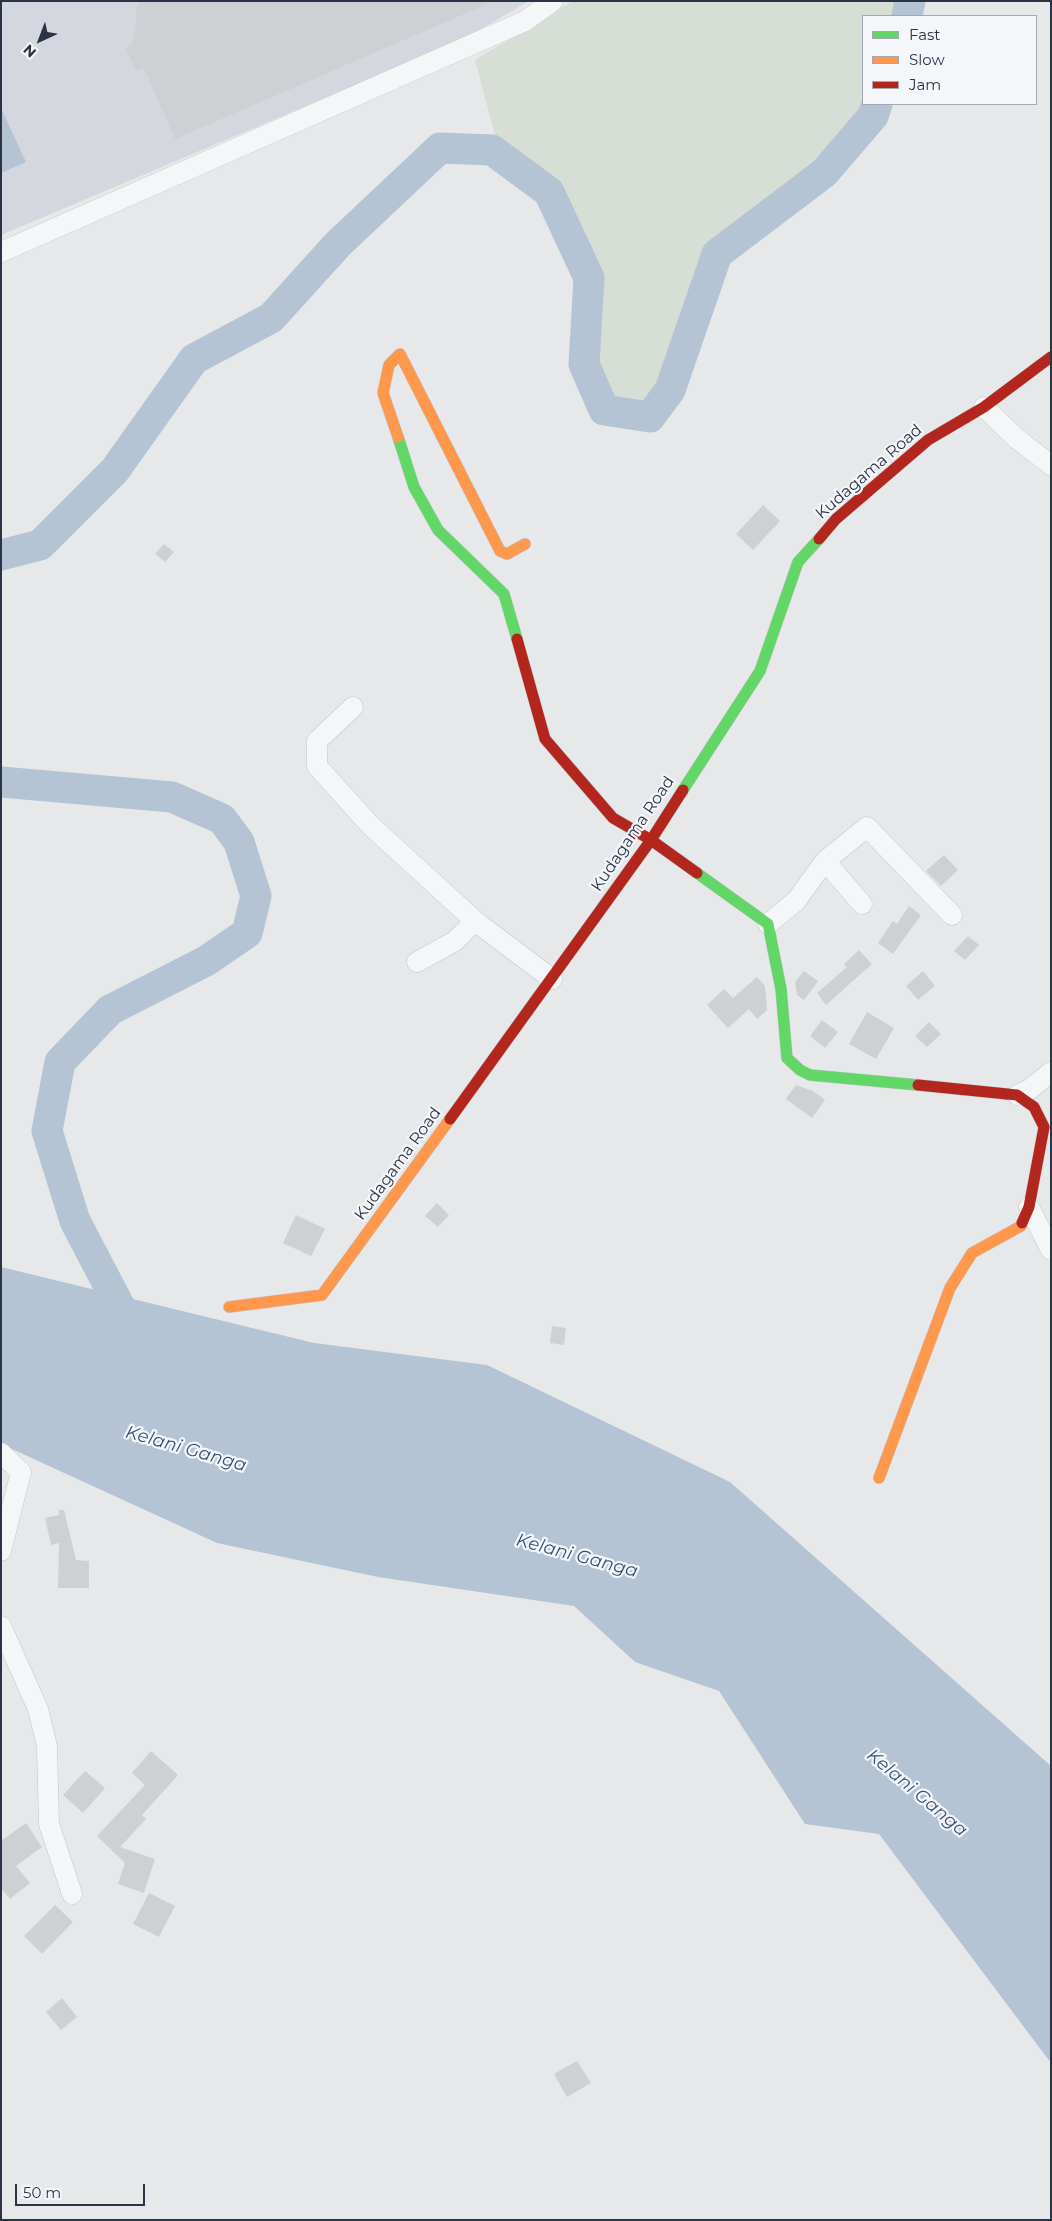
<!DOCTYPE html>
<html>
<head>
<meta charset="utf-8">
<style>
	body { margin:0 }
	#map { position:relative; width:1052px; height:2221px; overflow:hidden; background:#e6e8ea; font-family:Montserrat,sans-serif }
	canvas { display:block }
	.frame { position:absolute; inset:0; border:2px solid #2b3445; pointer-events:none }
	.legend { position:absolute; left:862px; top:15px; width:175px; height:90px; box-sizing:border-box; background:#f4f6f9; border:1px solid #a4a8b1; margin:0; padding:6px 9px; list-style:none; font-size:15px; color:#2b3445 }
	.legend li { display:flex; align-items:center; gap:10px; height:25px }
	.legend b { width:25px; border:1px solid #a4a8b1 }
	.north { position:absolute; left:15px; top:15px; width:50px; height:50px; -webkit-text-stroke:4px #f4f6f9; paint-order:stroke; rotate:223deg; font-size:14px; font-weight:700; line-height:20px; text-align:center; color:#2b3445 }
	.north::after { content:''; display:block; margin:auto; width:18px; height:22px; background:#2b3445; clip-path:polygon(50% 0,100% 100%,50% 72%,0 100%) }
	.scale { position:absolute; left:15px; top:2184px; width:130px; height:22px; box-sizing:border-box; border:2px solid #2b3445; border-top:0; padding-left:6px; font-size:15px; line-height:18px; white-space:nowrap; color:#2b3445; -webkit-text-stroke:4px #f4f6f9; paint-order:stroke }
</style>
</head>
<body>
<div id="map">
<canvas width="1052" height="2221"></canvas>
<div class="frame"></div>
<ul class="legend">
<li><b style="height:6px;background:#63d668"></b>Fast</li>
<li><b style="height:6px;background:#ff974d"></b>Slow</li>
<li><b style="height:6px;background:#b3261e"></b>Jam</li>
</ul>
<div class="north">N</div>
<div class="scale">50 m</div>
</div>
<script>
const ctx = document.querySelector('canvas').getContext('2d');
ctx.lineJoin = 'round';
function paint(path, color) {
  ctx.fillStyle = color;
  ctx.fill(path, 'evenodd');
}
function poly(rows) {
  const path = new Path2D();
  for (const r of rows) {
    path.moveTo(r[0], r[1]);
    for (let i = 2; i < r.length; i += 2) path.lineTo(r[i], r[i + 1]);
  }
  return path;
}
function trace(path, color, width, dash) {
  ctx.strokeStyle = color;
  ctx.lineWidth = width;
  ctx.lineCap = dash ? 'butt' : 'round';
  ctx.setLineDash(dash || []);
  ctx.stroke(path);
}
function drawText(font, color, halo, rows, align = 'center') {
  ctx.font = font + ' Montserrat,sans-serif';
  ctx.lineWidth = 4.5;
  ctx.setLineDash([]);
  ctx.textBaseline = 'middle';
  ctx.strokeStyle = halo;
  ctx.fillStyle = color;
  for (const [text, x, y, turn = 0] of rows) {
    ctx.save();
    ctx.translate(x, y);
    ctx.rotate((+turn || 0) * Math.PI / 180);
    ctx.textAlign = isNaN(turn) ? turn : align;
    if (halo) ctx.strokeText(text, 0, 0);
    ctx.fillText(text, 0, 0);
    ctx.restore();
  }
}
paint(poly([
	[1,1,529,1,464,39,1,235]
]), '#d4d7dd');
paint(poly([
	[573,1,899,1,896,16,863,16,863,104,866,104,864,111,817,165,709,248,661,385,645,406,611,401,595,362,599,276,557,186,496,139,475,60]
]), '#d6ded6');
paint(poly([
	[1,108,26,162,1,173],
	[1,1267,314,1343,487,1365,730,1482,1051,1766,1051,2063,879,1834,805,1824,719,1691,635,1662,574,1606,378,1577,217,1543,1,1444]
]), '#b4c4d5');
trace(poly([
	[907,16,910,1],
	[1,555,40,545,115,470,194,359,271,318,338,244,440,148,492,150,549,192,589,278,584,364,604,410,650,417,670,390,717,254,824,173,873,116,877,104],
	[1,782,172,797,222,819,239,842,256,896,247,933,206,961,110,1010,60,1062,47,1131,75,1221,133,1332]
]), '#b4c4d5', 31);
paint(poly([
	[140,1,494,1,175,139,144,68,136,71,126,48,132,45,137,21,135,13],
	[763,505,780,521,753,550,736,534],
	[164,544,174,552,165,562,155,554],
	[944,855,958,870,941,886,926,871],
	[909,906,921,915,893,954,878,943,893,921,897,924],
	[968,936,979,945,965,960,954,951],
	[859,950,872,964,826,1005,817,993,847,967,844,964],
	[804,971,818,981,804,1000,797,995,795,982],
	[923,971,935,986,918,1000,906,986],
	[757,977,765,986,767,1010,757,1019,749,1009,728,1028,707,1005,724,989,733,998],
	[867,1012,894,1028,876,1059,849,1044],
	[822,1020,838,1032,825,1048,810,1036],
	[929,1022,941,1034,927,1047,915,1036],
	[796,1085,813,1091,825,1100,812,1118,786,1099],
	[437,1203,449,1215,438,1227,425,1216],
	[296,1215,325,1229,311,1256,283,1243],
	[552,1326,566,1328,564,1345,550,1343],
	[59,1510,64,1510,76,1560,89,1561,89,1588,58,1588,59,1543,51,1545,45,1518,59,1515],
	[151,1751,178,1775,142,1815,146,1819,120,1847,155,1859,144,1893,118,1884,125,1863,97,1836,145,1785,132,1773],
	[85,1771,105,1788,83,1813,63,1795],
	[26,1823,42,1847,16,1866,30,1883,10,1899,1,1888,1,1841],
	[149,1893,175,1906,159,1937,133,1924],
	[55,1905,73,1922,42,1954,24,1936],
	[62,1998,77,2017,61,2030,46,2012],
	[577,2061,591,2083,567,2097,554,2074]
]), '#ced0d3');
const street = poly([
	[1,252,525,21,553,1],
	[984,407,1016,438,1051,465],
	[353,707,317,741,317,766,370,825,475,921,552,979],
	[825,861,862,904],
	[768,924,796,901,825,861,867,827,952,915],
	[417,962,455,941,475,921],
	[1017,1095,1030,1089,1051,1072],
	[1029,1207,1051,1250],
	[1,1453,21,1472,1,1551],
	[1,1626,38,1709,47,1746,49,1824,72,1894]
]);
const fast = poly([
	[398,437,414,487,438,530,504,594,517,639],
	[683,790,760,671,798,562,819,539],
	[697,873,768,924,781,989,787,1058,800,1070,810,1075,918,1085]
]);
const slow = poly([
	[398,437,383,393,389,365,400,354,500,551,507,554,525,544],
	[229,1307,322,1295,450,1119],
	[879,1478,950,1288,972,1253,1021,1226,1022,1223]
]);
const jam = poly([
	[819,539,836,519,928,440,984,407,1051,357],
	[517,639,545,739,613,818,651,840,697,873],
	[918,1085,1017,1095,1034,1107,1044,1127,1029,1207,1022,1223],
	[450,1119,651,840,683,790]
]);
trace(street, '#c4c6c8', 21);
trace(fast, '#c4c6c8', 12);
trace(slow, '#c4c6c8', 12);
trace(jam, '#c4c6c8', 12);
trace(street, '#f5f6f7', 20);
trace(fast, '#63d668', 11);
trace(slow, '#ff974d', 11);
trace(jam, '#b3261e', 11);
drawText('16px', '#2b3445', '#f4f6f9', [
	["Kudagama Road",869,472,-41],
	["Kudagama Road",633,834,-56],
	["Kudagama Road",398,1164,-54]
]);
drawText('italic 18px', '#34527a', '#f4f6f9', [
	["Kelani Ganga",186,1449,16],
	["Kelani Ganga",577,1556,15],
	["Kelani Ganga",917,1793,40]
]);
</script>
</body>
</html>
